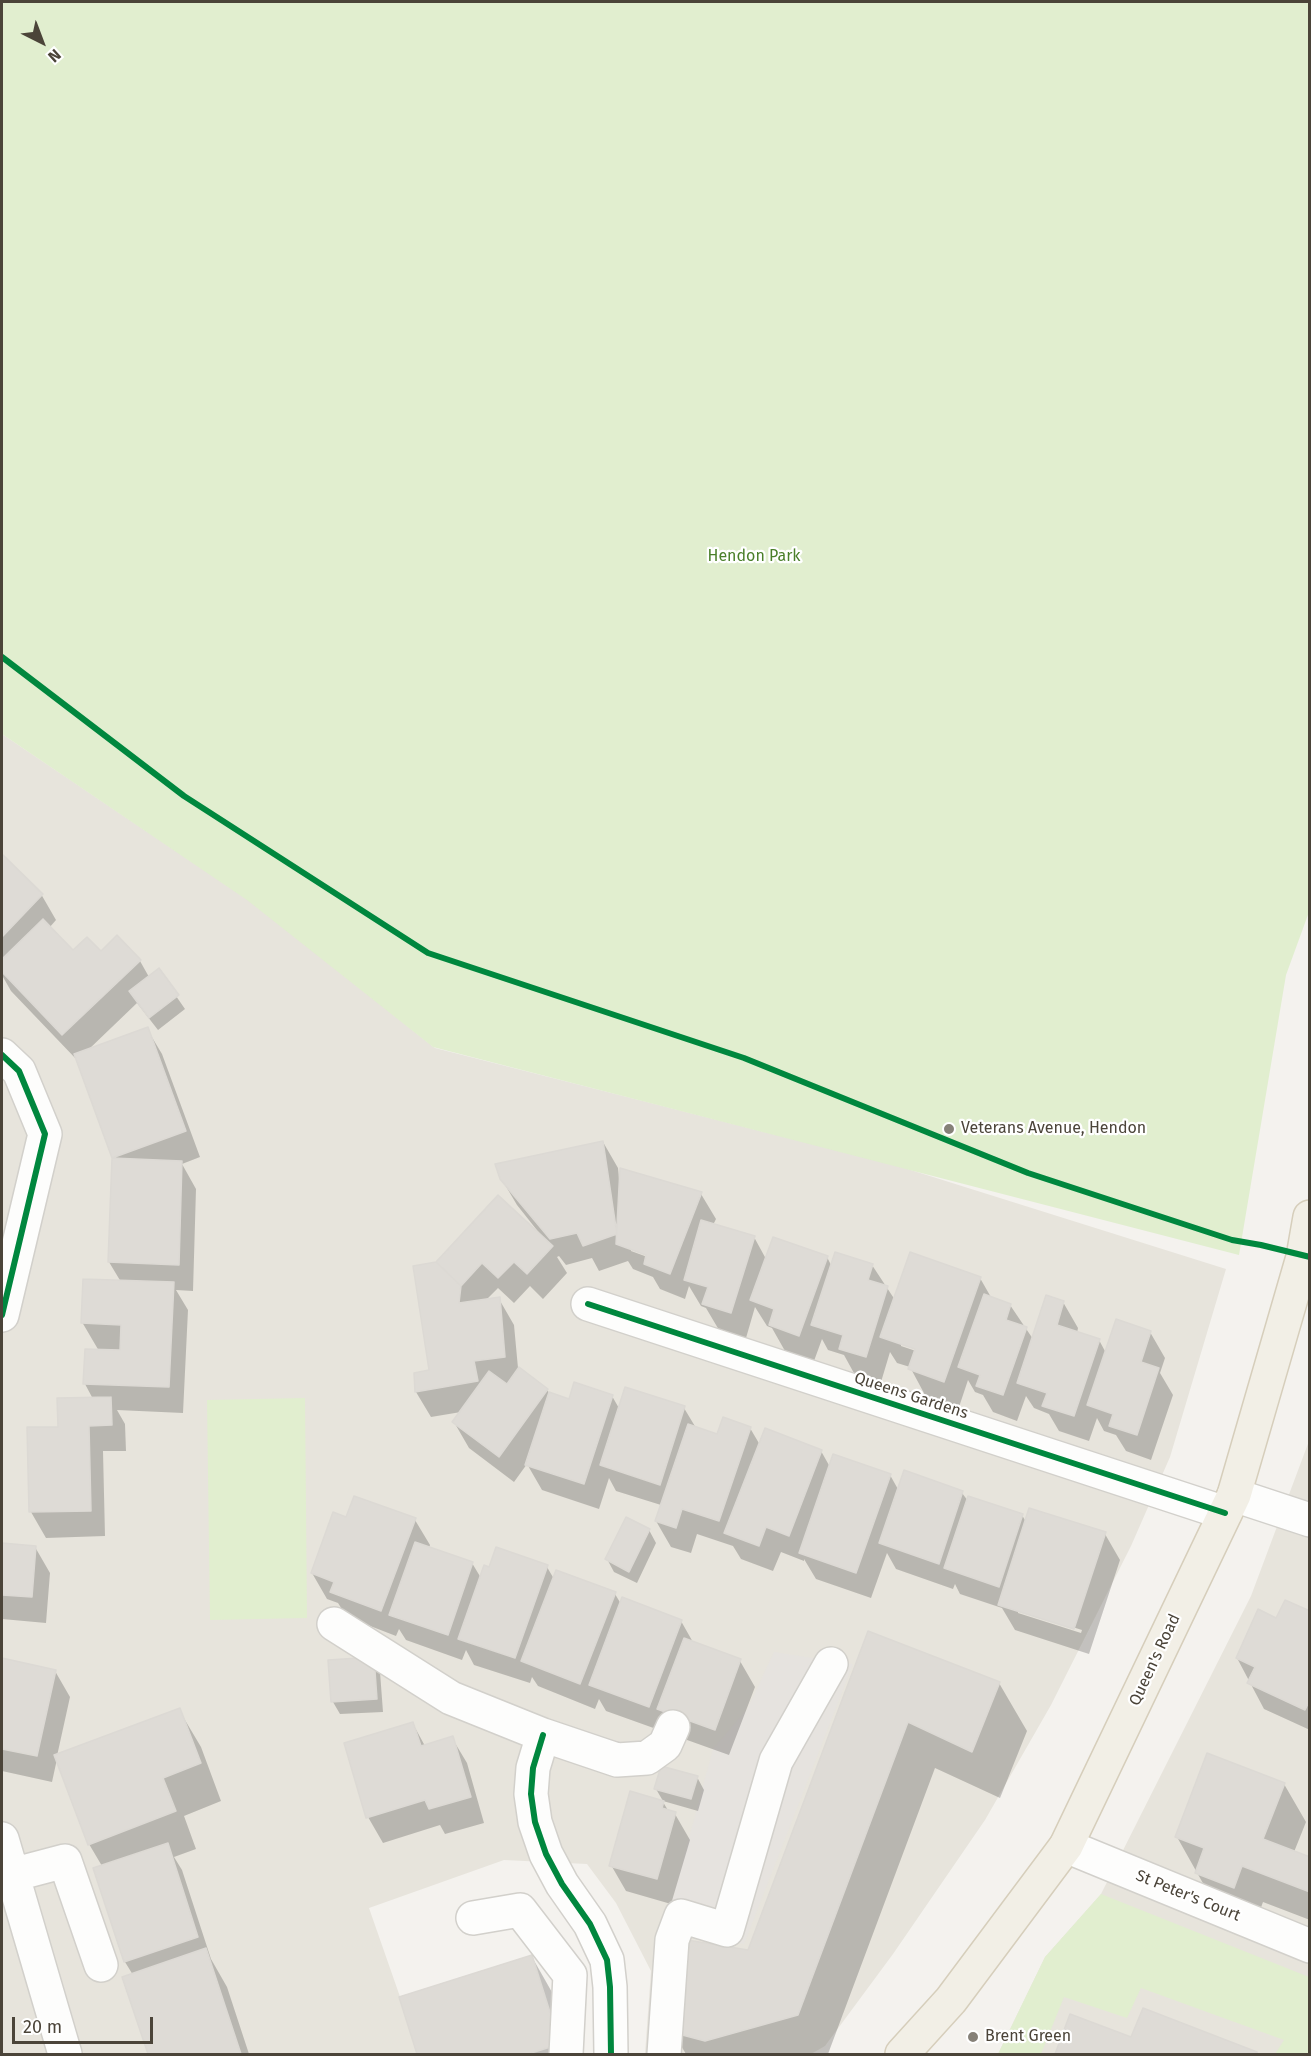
<!DOCTYPE html>
<html>
<head>
<meta charset="utf-8">
<style>
	body { margin:0 }
	#map { position:relative; width:1311px; height:2056px; overflow:hidden; background:#f4f2ee; font-family:"Fira Sans",sans-serif }
	canvas { display:block }
	.frame { position:absolute; inset:0; border:3px solid #4b4439; pointer-events:none }
	.north { position:absolute; left:12px; top:12px; width:60px; height:60px; -webkit-text-stroke:4px #fff; paint-order:stroke; rotate:138deg; font-size:16px; font-weight:700; line-height:24px; text-align:center; color:#4b4439 }
	.north::after { content:''; display:block; margin:auto; width:21px; height:27px; background:#4b4439; clip-path:polygon(50% 0,100% 100%,50% 72%,0 100%) }
	.scale { position:absolute; left:12px; top:2017px; width:141px; height:27px; box-sizing:border-box; border:3px solid #4b4439; border-top:0; padding-left:8px; font-size:18px; line-height:21px; white-space:nowrap; color:#4b4439; -webkit-text-stroke:4px #fff; paint-order:stroke }
</style>
</head>
<body>
<div id="map">
<canvas width="1311" height="2056"></canvas>
<div class="frame"></div>
<div class="north">N</div>
<div class="scale">20 m</div>
</div>
<script>
const ctx = document.querySelector('canvas').getContext('2d');
ctx.lineJoin = 'round';
function paint(path, color) {
  ctx.fillStyle = color;
  ctx.fill(path, 'evenodd');
}
function poly(rows) {
  const path = new Path2D();
  for (const r of rows) {
    path.moveTo(r[0], r[1]);
    for (let i = 2; i < r.length; i += 2) path.lineTo(r[i], r[i + 1]);
  }
  return path;
}
function trace(path, color, width, dash) {
  ctx.strokeStyle = color;
  ctx.lineWidth = width;
  ctx.lineCap = dash ? 'butt' : 'round';
  ctx.setLineDash(dash || []);
  ctx.stroke(path);
}
function drawText(font, color, halo, rows, align = 'center') {
  ctx.font = font + ' "Fira Sans",sans-serif';
  ctx.lineWidth = 4.5;
  ctx.setLineDash([]);
  ctx.textBaseline = 'middle';
  ctx.strokeStyle = halo;
  ctx.fillStyle = color;
  for (const [text, x, y, turn = 0] of rows) {
    ctx.save();
    ctx.translate(x, y);
    ctx.rotate((+turn || 0) * Math.PI / 180);
    ctx.textAlign = isNaN(turn) ? turn : align;
    if (halo) ctx.strokeText(text, 0, 0);
    ctx.fillText(text, 0, 0);
    ctx.restore();
  }
}
paint(poly([
	[2,734,250,901,435,1048,898,1166,1226,1269,1170,1457,1131,1546,1051,1705,985,1820,893,1954,825,2046,811,2054,645,2054,651,1971,616,1903,587,1864,504,1860,369,1908,420,2054,2,2054],
	[1309,1441,1309,2054,998,2054,1045,1957,1101,1894,1251,1596]
]), '#e7e4dc');
paint(poly([
	[2,2,1309,2,1309,912,1286,975,1239,1255,433,1047,247,900,2,734],
	[305,1398,307,1618,210,1620,207,1400],
	[1101,1894,1309,1977,1309,2054,1275,2054,1284,2040,1141,1988,1127,2018,1064,1997,1041,2054,998,2054,1045,1957]
]), '#e1eecf');
paint(poly([
	[774,1652,853,1664,744,1944,664,1931,713,1749,748,1708]
]), '#e6e3df');
paint(poly([
	[2,857,41,894,56,920,49,928,73,952,101,954,140,961,149,977,158,970,185,1009,158,1030,137,1003,87,1051,147,1029,162,1054,200,1157,182,1164,196,1189,193,1291,176,1290,188,1310,183,1413,117,1410,125,1424,126,1451,103,1451,105,1536,46,1538,31,1512,60,1428,93,1399,85,1384,99,1351,82,1322,121,1282,109,1262,113,1158,77,1060,11,991,3,977,2,978],
	[603,1142,618,1168,619,1179,701,1194,716,1219,713,1225,754,1237,766,1259,827,1257,832,1267,872,1265,895,1300,980,1278,992,1299,1010,1305,1033,1339,1063,1302,1078,1328,1077,1333,1099,1340,1106,1353,1150,1332,1165,1358,1160,1373,1173,1395,1151,1460,1126,1451,1116,1435,1104,1431,1097,1418,1089,1441,1059,1431,1049,1414,1034,1408,1026,1396,1017,1421,993,1412,983,1395,975,1392,968,1380,959,1407,925,1395,910,1367,897,1363,890,1352,881,1382,855,1375,844,1355,828,1350,822,1339,814,1361,785,1351,772,1328,767,1326,755,1307,746,1338,719,1330,706,1308,701,1306,689,1286,685,1299,660,1289,653,1277,633,1269,628,1261,599,1271,592,1258,566,1265,559,1256,557,1257,567,1273,543,1299,530,1286,514,1303,498,1288,485,1301,499,1299,514,1325,518,1368,547,1390,550,1394,570,1401,612,1396,620,1410,684,1408,696,1428,718,1436,750,1428,760,1445,821,1451,830,1467,890,1475,899,1491,962,1493,968,1501,1022,1515,1026,1522,1105,1534,1120,1560,1089,1654,1015,1630,1002,1608,960,1594,955,1584,953,1589,896,1569,887,1553,871,1598,816,1579,804,1559,804,1561,781,1552,773,1571,741,1559,733,1546,697,1534,691,1553,671,1547,656,1521,661,1505,616,1491,609,1478,599,1509,542,1490,527,1464,514,1482,469,1448,454,1422,461,1412,431,1417,416,1392,430,1371,415,1268,539,1235,540,1234,517,1205,501,1178],
	[631,1248,654,1256,653,1259,631,1251],
	[901,1343,923,1350,922,1353,901,1346],
	[1018,1610,1082,1630,1081,1633,1018,1613],
	[347,1519,415,1520,430,1545,429,1548,472,1563,481,1578,490,1569,547,1567,554,1579,615,1594,621,1604,681,1621,694,1644,740,1661,755,1687,729,1755,606,1711,599,1699,595,1709,538,1686,532,1677,530,1683,474,1665,466,1650,462,1660,406,1640,399,1629,396,1636,347,1617,338,1603,327,1599,312,1573],
	[649,1530,656,1543,637,1583,614,1572,607,1559],
	[2,1544,35,1547,50,1573,46,1623,2,1619],
	[1310,1613,1310,1730,1264,1709,1237,1658,1277,1620],
	[869,1633,999,1683,1027,1731,1000,1798,935,1768,828,2054,686,2054,672,2031,749,1951],
	[373,1659,380,1672,383,1712,340,1714,333,1702],
	[2,1660,55,1671,70,1697,57,1756,179,1710,201,1747,221,1801,184,1816,196,1849,174,1857,182,1870,211,1959,227,1987,249,2054,149,2054,123,1978,133,1975,125,1962,102,1866,89,1844,57,1759,52,1782,2,1771],
	[413,1724,425,1746,452,1738,467,1763,484,1823,445,1834,440,1825,383,1843,368,1817],
	[697,1777,704,1790,698,1811,663,1801,656,1789],
	[1284,1784,1306,1822,1294,1852,1310,1858,1310,1920,1263,1902,1255,1924,1218,1910,1177,1837],
	[663,1802,669,1812,675,1814,690,1840,671,1904,626,1891,611,1865],
	[532,1957,553,1994,572,2054,419,2054,401,1998],
	[1071,2016,1132,2039,1257,2054,1056,2054]
]), '#0003');
const building = poly([
	[2,854,43,894,2,937,2,854],
	[43,919,73,950,87,937,101,951,117,935,141,960,62,1035,2,972,2,959,43,919],
	[159,968,179,995,149,1018,129,991,159,968],
	[148,1027,186,1131,112,1158,74,1054,148,1027],
	[603,1141,617,1234,583,1246,577,1233,550,1239,500,1179,495,1164,603,1141],
	[112,1158,182,1161,179,1265,108,1262,112,1158],
	[620,1168,702,1192,670,1274,644,1264,646,1255,616,1244,620,1168],
	[498,1195,553,1246,527,1274,514,1262,498,1278,482,1263,461,1286,436,1262,498,1195],
	[701,1220,755,1236,731,1313,702,1304,708,1287,684,1280,701,1220],
	[773,1237,828,1256,799,1336,769,1325,774,1309,750,1300,773,1237],
	[835,1252,873,1264,868,1280,888,1286,866,1357,839,1349,843,1335,811,1325,835,1252],
	[910,1252,981,1277,944,1382,908,1369,915,1349,880,1337,910,1252],
	[436,1262,461,1286,459,1303,500,1297,505,1357,474,1361,478,1381,415,1392,414,1373,429,1370,413,1266,436,1262],
	[83,1279,174,1282,169,1387,83,1384,85,1349,120,1350,121,1325,81,1323,83,1279],
	[984,1294,1011,1304,1006,1320,1027,1327,1003,1395,976,1386,980,1375,958,1367,984,1294],
	[1046,1295,1064,1301,1057,1325,1100,1339,1074,1416,1042,1406,1047,1393,1017,1383,1046,1295],
	[1116,1319,1151,1331,1141,1362,1159,1368,1137,1435,1109,1426,1113,1414,1087,1405,1116,1319],
	[519,1367,548,1389,499,1457,452,1422,489,1371,507,1384,519,1367],
	[574,1382,613,1395,584,1484,525,1465,549,1392,569,1399,574,1382],
	[625,1387,685,1406,660,1485,600,1465,625,1387],
	[111,1397,112,1425,89,1426,91,1511,29,1512,27,1427,58,1427,57,1398,111,1397],
	[723,1417,751,1427,719,1521,682,1509,676,1528,655,1521,688,1424,717,1434,723,1417],
	[765,1428,822,1450,789,1536,766,1527,759,1546,724,1533,765,1428],
	[833,1454,891,1474,856,1573,799,1553,833,1454],
	[904,1470,963,1491,939,1564,879,1543,904,1470],
	[354,1496,416,1518,381,1611,330,1592,334,1582,311,1573,333,1512,346,1517,354,1496],
	[968,1496,1023,1514,999,1587,944,1568,968,1496],
	[1029,1508,1106,1532,1074,1629,998,1605,1029,1508],
	[626,1517,650,1529,629,1572,605,1559,626,1517],
	[415,1542,473,1562,448,1635,389,1615,415,1542],
	[2,1543,36,1546,32,1597,2,1595,2,1543],
	[496,1547,548,1565,515,1658,458,1639,484,1565,489,1567,496,1547],
	[556,1570,616,1592,580,1684,521,1661,556,1570],
	[622,1597,682,1620,649,1707,589,1685,622,1597],
	[1285,1600,1310,1611,1310,1700,1305,1710,1247,1683,1255,1667,1236,1658,1258,1609,1276,1618,1285,1600],
	[868,1631,1000,1682,972,1752,908,1722,798,2015,705,2041,671,2032,681,1939,748,1950,868,1631],
	[684,1638,741,1659,715,1730,657,1709,684,1638],
	[374,1657,377,1699,331,1702,328,1660,374,1657],
	[2,1658,56,1670,37,1756,2,1749,2,1658],
	[180,1708,201,1763,163,1778,176,1811,88,1845,54,1755,180,1708],
	[413,1722,421,1746,453,1736,471,1797,429,1809,425,1800,366,1818,344,1743,413,1722],
	[1207,1753,1285,1783,1263,1839,1310,1857,1310,1892,1242,1866,1234,1888,1195,1873,1204,1848,1175,1837,1207,1753],
	[661,1766,698,1776,691,1799,654,1789,661,1766],
	[630,1791,664,1801,662,1808,676,1812,657,1879,609,1866,630,1791],
	[168,1843,198,1937,124,1962,93,1868,168,1843],
	[206,1948,241,2054,148,2054,122,1977,206,1948],
	[532,1955,560,2044,528,2054,417,2054,399,1997,532,1955],
	[1143,2008,1257,2052,1257,2054,1055,2054,1070,2014,1131,2037,1143,2008]
]);
paint(building, '#dedbd6');
trace(building, '#dcd9d4', 1.5);
const minor = poly([
	[2,1055,19,1071,45,1134,2,1315],
	[588,1304,1225,1513],
	[1234,1495,1310,1520],
	[334,1624,451,1698,543,1735,617,1760,647,1758,665,1745,673,1727],
	[543,1735,533,1768,531,1794,535,1822,546,1854,562,1884,590,1924,607,1960,610,1987,611,2054],
	[2,1839,65,2054],
	[1066,1846,1310,1946],
	[12,1875,65,1861,101,1965],
	[473,1918,520,1910,570,1975,566,2054],
	[664,2054,672,1940,681,1916,727,1930,776,1761,831,1664]
]);
const major = poly([
	[902,2054,951,2000,1066,1846,1234,1495,1303,1257,1310,1217]
]);
trace(minor, '#d2d0cb', 36);
trace(major, '#d6cebb', 36);
trace(minor, '#fdfdfc', 33);
trace(major, '#f2efe6', 33);
trace(poly([
	[2,657,184,796,428,953,744,1058,1028,1173,1232,1240,1261,1245,1310,1257],
	[2,1055,19,1071,45,1134,2,1315],
	[588,1304,1225,1513],
	[543,1735,533,1768,531,1794,535,1822,546,1854,562,1884,590,1924,607,1960,610,1987,611,2054]
]), '#00873e', 6);
for (const [x, y, r, color] of [
	[949,1129,6,"#868178"],
	[973,2037,6,"#868178"]
]) {
  const dot = new Path2D();
  dot.arc(x, y, r, 0, 2 * Math.PI);
  ctx.fillStyle = color;
  ctx.fill(dot);
  trace(dot, '#fff', 2);
}
drawText('16px', '#4a7f2a', '#fff', [
	["Hendon Park",754,557]
]);
drawText('16px', '#4b4439', '#fff', [
	["Veterans Avenue, Hendon",961,1129],
	["Brent Green",985,2037]
], 'left');
drawText('16px', '#4b4439', '#fff', [
	["Queens Gardens",911,1396,18],
	["Queen's Road",1155,1660,-65],
	["St Peter's Court",1188,1896,22]
]);
</script>
</body>
</html>
